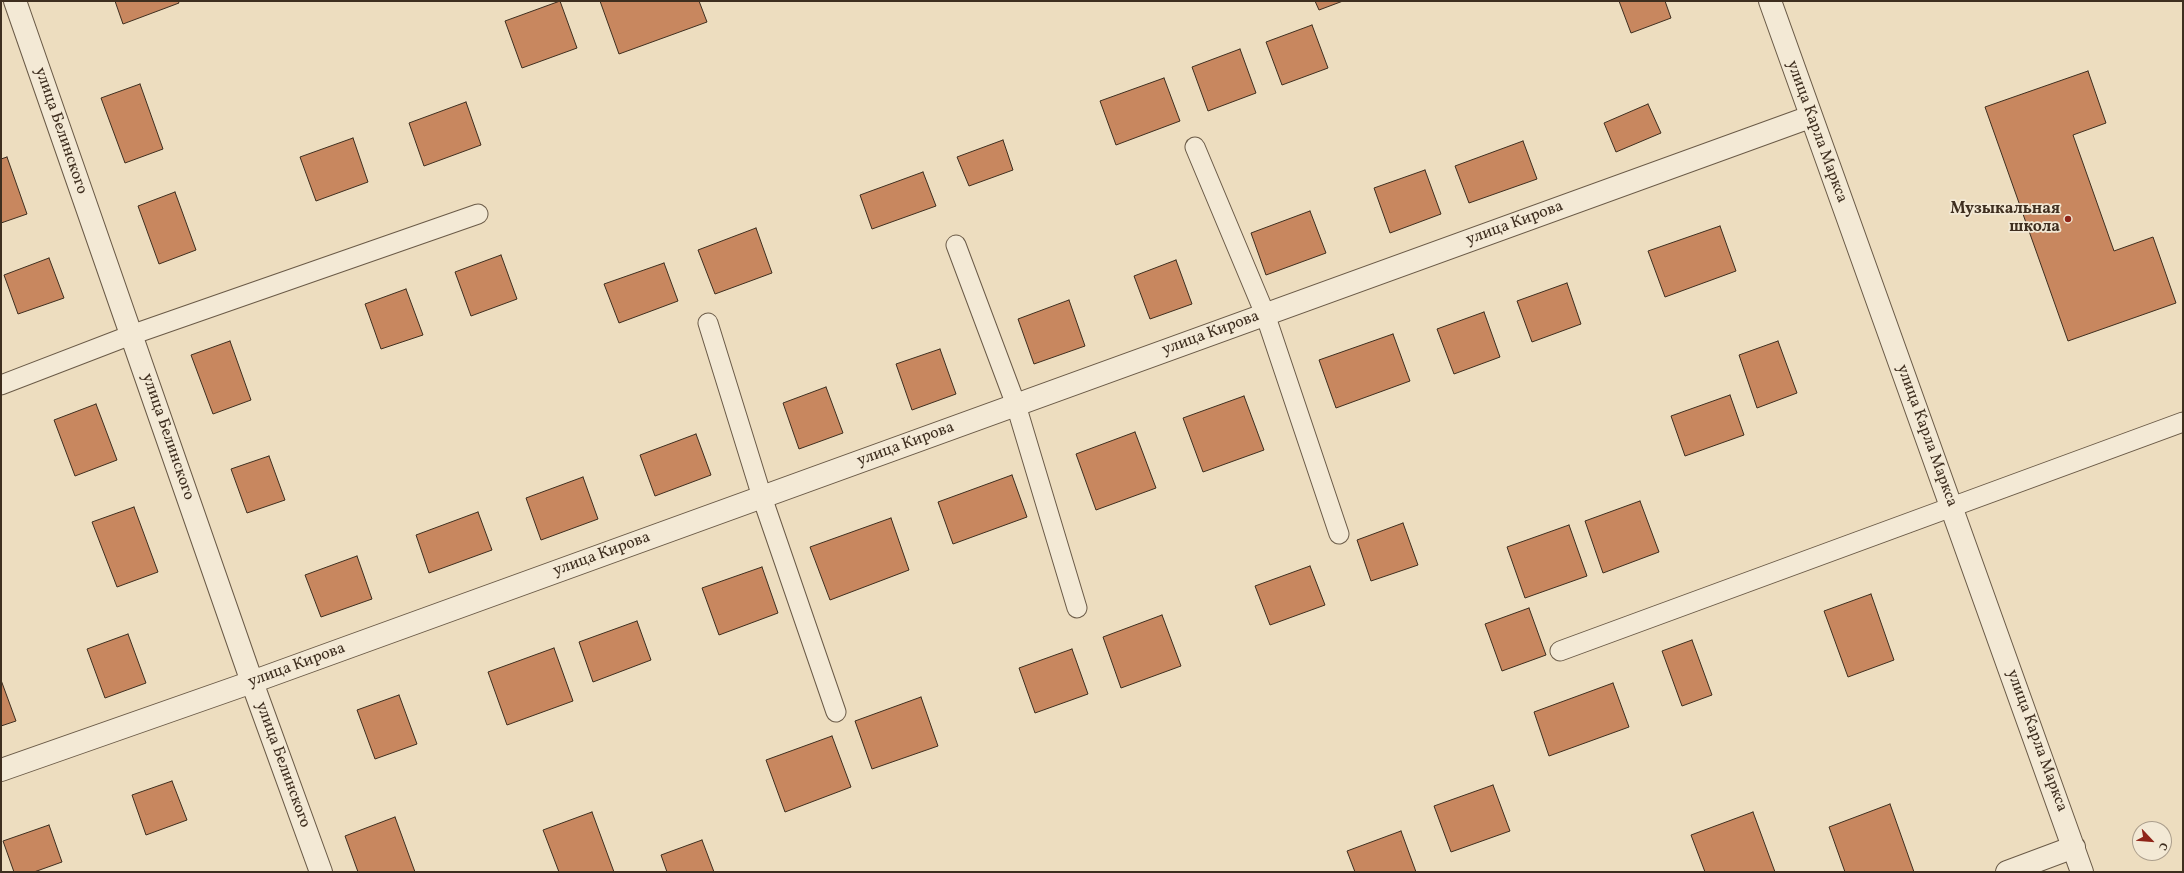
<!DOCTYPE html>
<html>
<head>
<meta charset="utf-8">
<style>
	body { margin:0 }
	#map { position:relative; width:2184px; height:873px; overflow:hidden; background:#edddbf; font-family:Vollkorn,serif }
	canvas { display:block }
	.frame { position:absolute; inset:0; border:2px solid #3e2e1f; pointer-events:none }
	.north { position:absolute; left:2132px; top:821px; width:40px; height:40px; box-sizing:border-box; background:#f3e9d5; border:1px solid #ab9e8c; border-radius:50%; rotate:116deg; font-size:11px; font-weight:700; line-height:16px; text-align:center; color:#3e2e1f }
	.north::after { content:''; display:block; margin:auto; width:14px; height:18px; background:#8f2418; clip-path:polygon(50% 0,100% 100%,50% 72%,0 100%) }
</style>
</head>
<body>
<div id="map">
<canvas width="2184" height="873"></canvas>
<div class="frame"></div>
<div class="north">С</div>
</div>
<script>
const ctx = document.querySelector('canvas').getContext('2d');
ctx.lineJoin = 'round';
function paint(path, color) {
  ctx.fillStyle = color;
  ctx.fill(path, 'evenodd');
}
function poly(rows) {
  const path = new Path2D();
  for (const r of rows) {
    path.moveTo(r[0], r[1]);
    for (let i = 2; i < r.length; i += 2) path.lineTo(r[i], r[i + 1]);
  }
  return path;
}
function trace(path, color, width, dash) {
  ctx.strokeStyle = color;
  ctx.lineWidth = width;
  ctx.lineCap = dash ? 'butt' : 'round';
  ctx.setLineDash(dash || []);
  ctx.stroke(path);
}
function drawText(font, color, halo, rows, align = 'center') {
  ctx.font = font + ' Vollkorn,serif';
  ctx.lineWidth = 3.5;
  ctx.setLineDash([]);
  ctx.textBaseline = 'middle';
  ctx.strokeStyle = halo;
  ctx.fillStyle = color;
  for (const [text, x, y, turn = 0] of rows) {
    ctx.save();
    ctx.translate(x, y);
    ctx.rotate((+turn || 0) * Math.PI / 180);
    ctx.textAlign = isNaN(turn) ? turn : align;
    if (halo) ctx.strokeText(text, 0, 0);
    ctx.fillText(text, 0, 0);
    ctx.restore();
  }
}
const building = poly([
	[115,1,178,1,179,3,123,24,115,1],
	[560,1,577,48,522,68,505,21,560,1],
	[600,1,699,1,707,22,619,54,600,1],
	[1315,1,1343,1,1319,10,1315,1],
	[1619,1,1665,1,1671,18,1631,33,1619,1],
	[1312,25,1328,68,1282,85,1266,42,1312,25],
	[1240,49,1256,93,1208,111,1192,67,1240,49],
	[2088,71,2106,123,2073,135,2114,251,2153,237,2176,303,2068,341,1985,107,2088,71],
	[1164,78,1180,121,1116,145,1100,101,1164,78],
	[140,84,163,149,125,163,101,98,140,84],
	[466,102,481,145,424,166,409,123,466,102],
	[1648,104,1661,133,1616,152,1604,123,1648,104],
	[353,138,368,182,316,201,300,157,353,138],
	[1003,140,1013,170,969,186,957,157,1003,140],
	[1523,141,1537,179,1469,203,1455,166,1523,141],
	[7,157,27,214,1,223,1,159,7,157],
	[1425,170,1441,214,1390,233,1374,188,1425,170],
	[923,172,936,206,872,229,860,195,923,172],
	[175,192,196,250,159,264,138,206,175,192],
	[1310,211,1326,253,1266,275,1251,233,1310,211],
	[1720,226,1736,271,1665,297,1648,251,1720,226],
	[756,228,772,273,715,294,698,250,756,228],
	[501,255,517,299,471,316,455,272,501,255],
	[49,258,64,298,18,314,4,275,49,258],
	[1176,260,1192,304,1150,319,1134,276,1176,260],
	[664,263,678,301,619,323,604,284,664,263],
	[1567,283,1581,324,1532,342,1517,301,1567,283],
	[406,289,423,335,381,349,365,304,406,289],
	[1069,300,1085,346,1034,364,1018,319,1069,300],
	[1484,312,1500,357,1454,374,1437,329,1484,312],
	[1393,334,1410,381,1336,408,1319,360,1393,334],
	[230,341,251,400,213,414,191,355,230,341],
	[1778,341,1797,393,1757,408,1739,355,1778,341],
	[940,349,956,394,912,410,896,364,940,349],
	[826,387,843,433,799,449,783,403,826,387],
	[1730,395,1744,435,1685,456,1671,416,1730,395],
	[1244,396,1264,450,1203,472,1183,418,1244,396],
	[96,404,117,460,75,476,54,420,96,404],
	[1135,432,1156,488,1096,510,1076,454,1135,432],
	[696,434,711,475,655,496,640,455,696,434],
	[269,456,285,500,247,513,231,469,269,456],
	[1012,475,1027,517,953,544,938,502,1012,475],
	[583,477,598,519,541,540,526,498,583,477],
	[1640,501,1659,552,1603,573,1585,521,1640,501],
	[134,507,158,572,117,587,92,522,134,507],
	[478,512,492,550,429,573,416,535,478,512],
	[891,518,909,570,830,600,810,547,891,518],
	[1403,523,1418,565,1371,581,1357,540,1403,523],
	[1569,525,1587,576,1525,598,1507,547,1569,525],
	[357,556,372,599,321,617,305,575,357,556],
	[1310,566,1325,605,1270,625,1255,586,1310,566],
	[762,567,778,613,719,635,702,588,762,567],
	[1871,594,1894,660,1848,677,1824,611,1871,594],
	[1529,608,1546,655,1502,671,1485,624,1529,608],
	[1162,615,1181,666,1121,688,1103,637,1162,615],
	[637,621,651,660,593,682,579,642,637,621],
	[128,634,146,683,105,698,87,649,128,634],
	[1692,640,1712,695,1682,706,1662,651,1692,640],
	[554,648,573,701,507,725,488,672,554,648],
	[1072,649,1088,694,1035,713,1019,668,1072,649],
	[1,680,16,721,1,726,1,680],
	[1613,683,1629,727,1549,756,1534,712,1613,683],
	[399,695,417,744,375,759,357,710,399,695],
	[921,697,938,746,872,769,855,721,921,697],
	[832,736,851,787,785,812,766,760,832,736],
	[172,781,187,820,146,835,132,795,172,781],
	[1493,785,1510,831,1451,852,1434,806,1493,785],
	[1890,804,1914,872,1845,872,1829,827,1890,804],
	[592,812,614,872,559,872,543,830,592,812],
	[1753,812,1775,872,1705,872,1691,835,1753,812],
	[395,817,415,872,358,872,345,836,395,817],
	[49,825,62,862,34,872,14,872,3,841,49,825],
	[1401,831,1416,872,1355,872,1347,851,1401,831],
	[702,840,714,872,667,872,661,855,702,840]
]);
paint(building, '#c8875f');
trace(building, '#3e2e1f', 1);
const lane = poly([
	[1195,147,1265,314,1339,534],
	[956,245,1016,405,1077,608],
	[708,323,762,497,836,712],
	[1,385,131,335,478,214],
	[1560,651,2183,422]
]);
const street = poly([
	[15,1,252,682,321,872],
	[1770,1,2082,872],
	[1,770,252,682,1810,117],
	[2007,872,2074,847]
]);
trace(lane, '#6a5a47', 21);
trace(street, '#6a5a47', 24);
trace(lane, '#f3e9d5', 19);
trace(street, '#f3e9d5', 22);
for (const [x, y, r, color] of [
	[2068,219,4,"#8f2418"]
]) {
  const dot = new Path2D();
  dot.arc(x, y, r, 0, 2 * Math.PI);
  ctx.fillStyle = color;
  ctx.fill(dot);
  trace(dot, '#f3e9d5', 1.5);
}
drawText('16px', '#3e2e1f', '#f3e9d5', [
	["улица Белинского",60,131,71],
	["улица Карла Маркса",1816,132,70],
	["улица Кирова",1515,224,-20],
	["улица Кирова",1211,334,-20],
	["улица Карла Маркса",1926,436,70],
	["улица Белинского",167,437,71],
	["улица Кирова",906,445,-20],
	["улица Кирова",602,555,-20],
	["улица Кирова",297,666,-20],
	["улица Карла Маркса",2036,741,70],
	["улица Белинского",282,765,70]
]);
drawText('bold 16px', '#3e2e1f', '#f3e9d5', [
	["Музыкальная",2060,210],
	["школа",2060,228]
], 'right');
</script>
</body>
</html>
